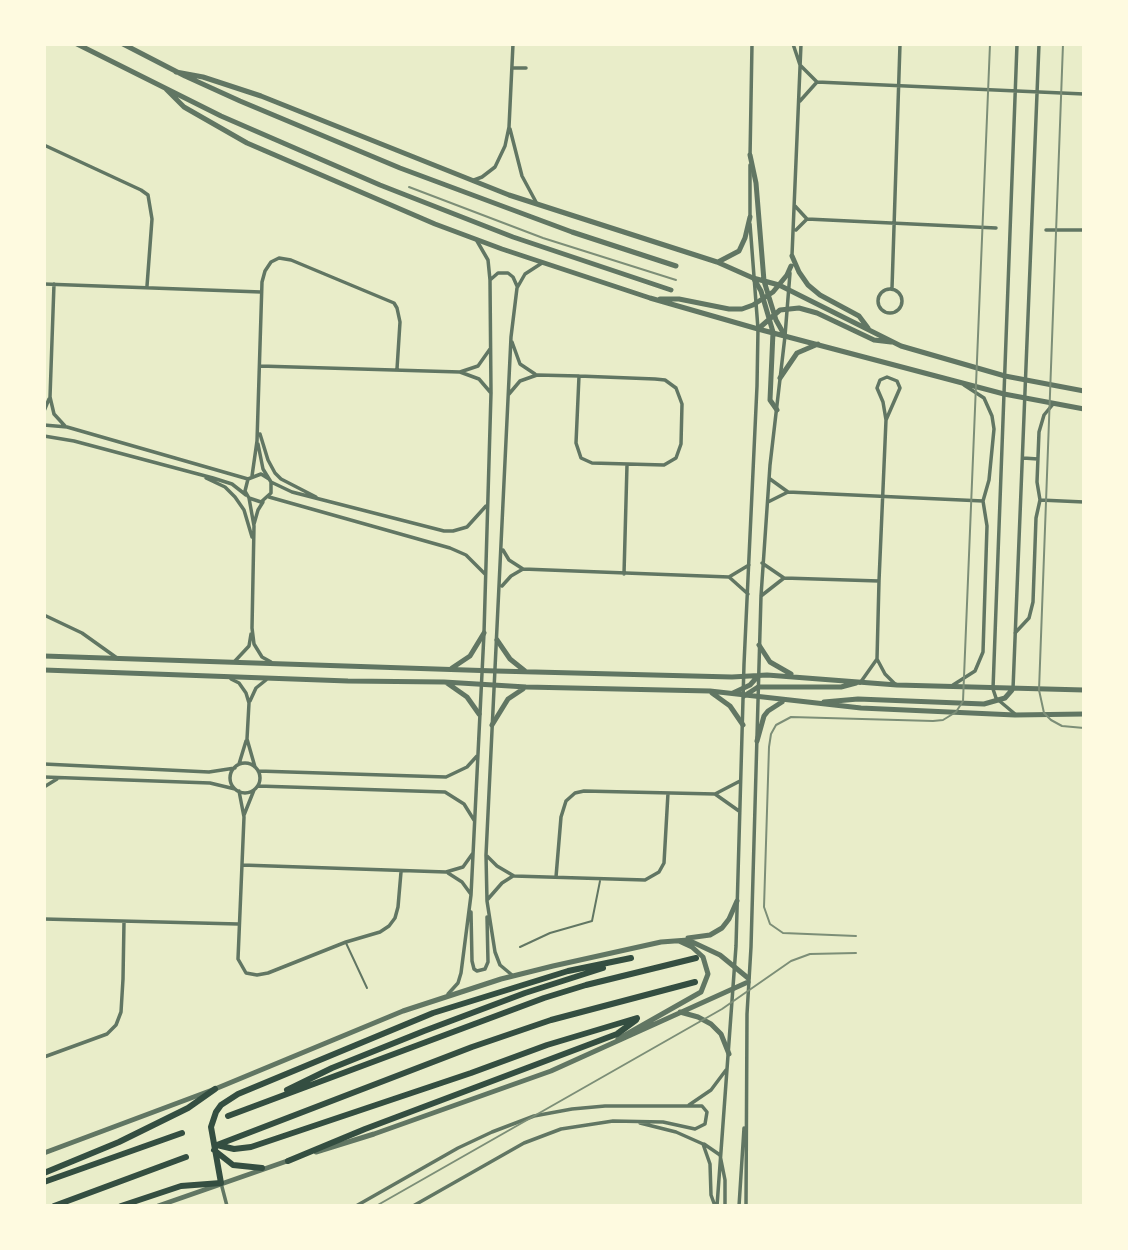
<!DOCTYPE html>
<html>
<head>
<meta charset="utf-8">
<style>
	body { margin:0 }
	#map { position:relative; width:1128px; height:1250px; overflow:hidden; background:#e9edc9; font-family:Poppins,sans-serif }
	canvas { display:block }
	.frame { position:absolute; inset:0; border:46px solid #fefae0; pointer-events:none }
</style>
</head>
<body>
<div id="map">
<canvas width="1128" height="1250"></canvas>
<div class="frame"></div>
</div>
<script>
const ctx = document.querySelector('canvas').getContext('2d');
ctx.lineJoin = 'round';
function poly(rows) {
  const path = new Path2D();
  for (const r of rows) {
    if (r.length === 3) {
      path.moveTo(r[0] + r[2], r[1]);
      path.arc(r[0], r[1], r[2], 0, 2 * Math.PI);
      continue;
    }
    path.moveTo(r[0], r[1]);
    for (let i = 2; i < r.length; i += 2) path.lineTo(r[i], r[i + 1]);
  }
  return path;
}
function trace(path, color, width, dash) {
  ctx.strokeStyle = color;
  ctx.lineWidth = width;
  ctx.lineCap = dash ? 'butt' : 'round';
  ctx.setLineDash(dash || []);
  ctx.stroke(path);
}
trace(poly([
	[346,943,367,988],
	[520,947,550,933,592,921,600,881]
]), '#617663', 2);
trace(poly([
	[793,44,800,65,817,82,1084,94],
	[512,68,526,68],
	[800,101,817,82],
	[510,129,522,176,536,202],
	[44,145,141,190,148,195,152,219,147,286],
	[750,157,752,44],
	[750,165,750,217],
	[474,180,482,177,495,167,505,146,509,127,513,44],
	[795,206,807,219],
	[796,230,807,219,996,228],
	[1046,230,1084,230],
	[792,255,801,44],
	[490,280,498,273,508,273,513,277,517,286],
	[44,284,261,292],
	[54,284,50,397,54,414,65,426],
	[892,288,900,44],
	[890,301,12],
	[512,342,520,364,535,374],
	[260,366,460,372,479,379,491,393],
	[460,372,478,366,490,349],
	[509,394,520,381,537,375,579,376,655,379,665,380,676,388,682,404,681,444,676,458,664,465,592,463,581,458,576,443,579,376],
	[44,411,49,399],
	[44,425,67,427,248,479],
	[260,434,268,460,275,473,281,479,316,497],
	[44,436,74,441,213,478,232,484,246,495],
	[258,444,263,469,271,482,271,493,261,502,249,498,245,491,248,479,261,474,269,479],
	[1023,458,1038,459],
	[252,476,257,441,262,282,265,271,271,262,279,258,291,260,394,303,397,308,400,322,397,369],
	[206,478,225,487,235,497,244,510,252,537],
	[770,479,788,492],
	[271,482,292,492,444,531,453,531,467,527,486,506],
	[269,497,450,548,466,555,485,574],
	[249,498,254,526,252,628,254,644,262,657,271,662],
	[1040,500,1084,502],
	[768,502,788,492,983,501],
	[254,524,258,510,263,502],
	[503,550,509,560,523,569,729,577,749,565],
	[762,563,784,578,879,581,886,420,883,402,877,388,880,380,887,377,897,381,900,388,886,420],
	[624,574,627,465],
	[729,577,748,594],
	[879,581,877,659,885,674,896,685],
	[502,586,511,576,523,569],
	[761,596,784,578],
	[44,615,82,633,117,658],
	[1015,633,1029,618,1033,602,1036,518,1040,500,1037,482,1039,432,1044,415,1054,403],
	[235,661,249,646,251,634],
	[231,679,239,683,246,693,249,703,247,739,255,767],
	[860,683,877,659],
	[953,685,975,671,983,652,987,526,983,501,989,480,994,429,992,416,984,398,964,385],
	[1013,689,1039,44],
	[250,701,256,688,266,680],
	[1015,714,996,698,993,689,1017,44],
	[245,778,15],
	[44,764,209,772,235,768],
	[239,764,246,741],
	[258,771,446,777,467,767,477,756],
	[44,777,210,783,235,789],
	[258,786,445,792,464,804,474,820],
	[44,787,57,779],
	[239,791,244,817,238,959,246,973,257,975,268,973,346,942,380,932,389,926,395,918,398,907,401,872],
	[715,794,739,811],
	[244,815,254,790],
	[487,856,497,866,514,876,645,880,659,872,664,863,668,793],
	[242,865,446,872,463,867,473,853],
	[448,873,462,882,470,893],
	[556,877,561,817,566,801,575,793,584,791,715,794,740,781],
	[488,899,502,883,513,876],
	[471,912,472,961,474,969,477,971,485,969,488,962,487,917],
	[44,919,238,924],
	[512,975,500,965,495,952,487,901,486,855,511,337,517,288,525,274,542,263],
	[448,994,458,983,461,973,471,895,484,633,491,393,490,280,488,260,477,241],
	[44,1057,107,1034,116,1025,121,1012,123,979,124,922],
	[689,1105,711,1090,726,1070],
	[640,1123,676,1132,703,1144,710,1164,711,1195,715,1206],
	[704,1144,720,1155,725,1180,725,1206],
	[221,1183,227,1206],
	[356,1206,458,1148,492,1132,534,1116,572,1109,605,1106,702,1106,707,1112,705,1124,695,1129,663,1122,613,1121,561,1129,524,1143,413,1206],
	[717,1206,736,946,744,664,757,386,758,329,750,224],
	[739,1206,744,1128],
	[746,1206,747,1014,751,947,761,596,770,465,785,336,790,273]
]), '#617663', 3.5);
trace(poly([
	[77,44,221,116,380,185,513,237,671,290],
	[123,44,185,76,240,101,400,168,572,232,676,266],
	[176,72,203,77,261,96,509,195,717,262,753,278,779,285,901,346,1005,376,1084,391],
	[166,89,184,107,247,143,435,224,502,249,650,298,758,329,1004,394,1084,409],
	[750,155,756,183,764,281,776,320,785,336],
	[792,256,799,272,808,285,820,295,859,316,868,328],
	[718,262,739,251,745,238,750,217],
	[754,279,761,291,773,332,770,400,777,410],
	[660,299,679,299,729,309,742,309,753,305,773,292,787,275,791,266],
	[758,329,780,310,799,308,817,313,874,340,891,342],
	[780,378,797,353,818,344],
	[497,640,510,659,525,671],
	[759,645,770,662,791,674],
	[44,656,496,671,732,677,767,675,897,685,1084,690],
	[452,668,470,656,484,633],
	[44,670,348,681,444,682,526,687,710,691,861,708,1015,715,1084,714],
	[447,683,467,697,479,714],
	[712,693,730,706,743,725],
	[733,693,750,685,759,675],
	[744,696,758,687,841,687,856,683],
	[824,702,858,699,984,704,1005,698,1012,690],
	[492,725,508,699,523,689],
	[757,741,764,716,768,711,782,702],
	[688,938,710,935,722,928,729,919,737,901],
	[680,1012,698,1017,711,1024,721,1034,729,1054],
	[618,1039,701,992,708,974,703,957,692,947,679,941],
	[316,1152,374,1134,551,1071,748,982],
	[44,1153,215,1089,403,1011,501,979,553,966,661,942,688,940,720,955,748,978],
	[158,1206,290,1160]
]), '#617663', 5);
trace(poly([
	[287,1090,332,1068,424,1031,525,993,603,968],
	[228,1116,544,998,586,985,696,958],
	[217,1145,472,1047,551,1020,695,982],
	[217,1145,234,1149,251,1147,471,1073,547,1045,637,1018],
	[214,1150,233,1165,262,1168],
	[288,1161,365,1129,617,1034,636,1020],
	[44,1173,119,1142,188,1108,215,1089],
	[44,1182,182,1133],
	[54,1206,186,1157],
	[121,1206,181,1186,221,1183,211,1127,216,1112,221,1105,238,1094,433,1013,568,971,631,958]
]), '#344e41', 6);
trace(poly([
	[1063,44,1039,690,1044,713,1051,720,1062,726,1084,728],
	[409,187,543,238,676,280],
	[856,936,783,933,770,924,764,907,769,747,771,734,776,725,791,717,933,721,943,720,956,712,963,701,990,44],
	[376,1206,722,1009,791,961,810,954,856,953]
]), '#7c8e77', 2);
</script>
</body>
</html>
